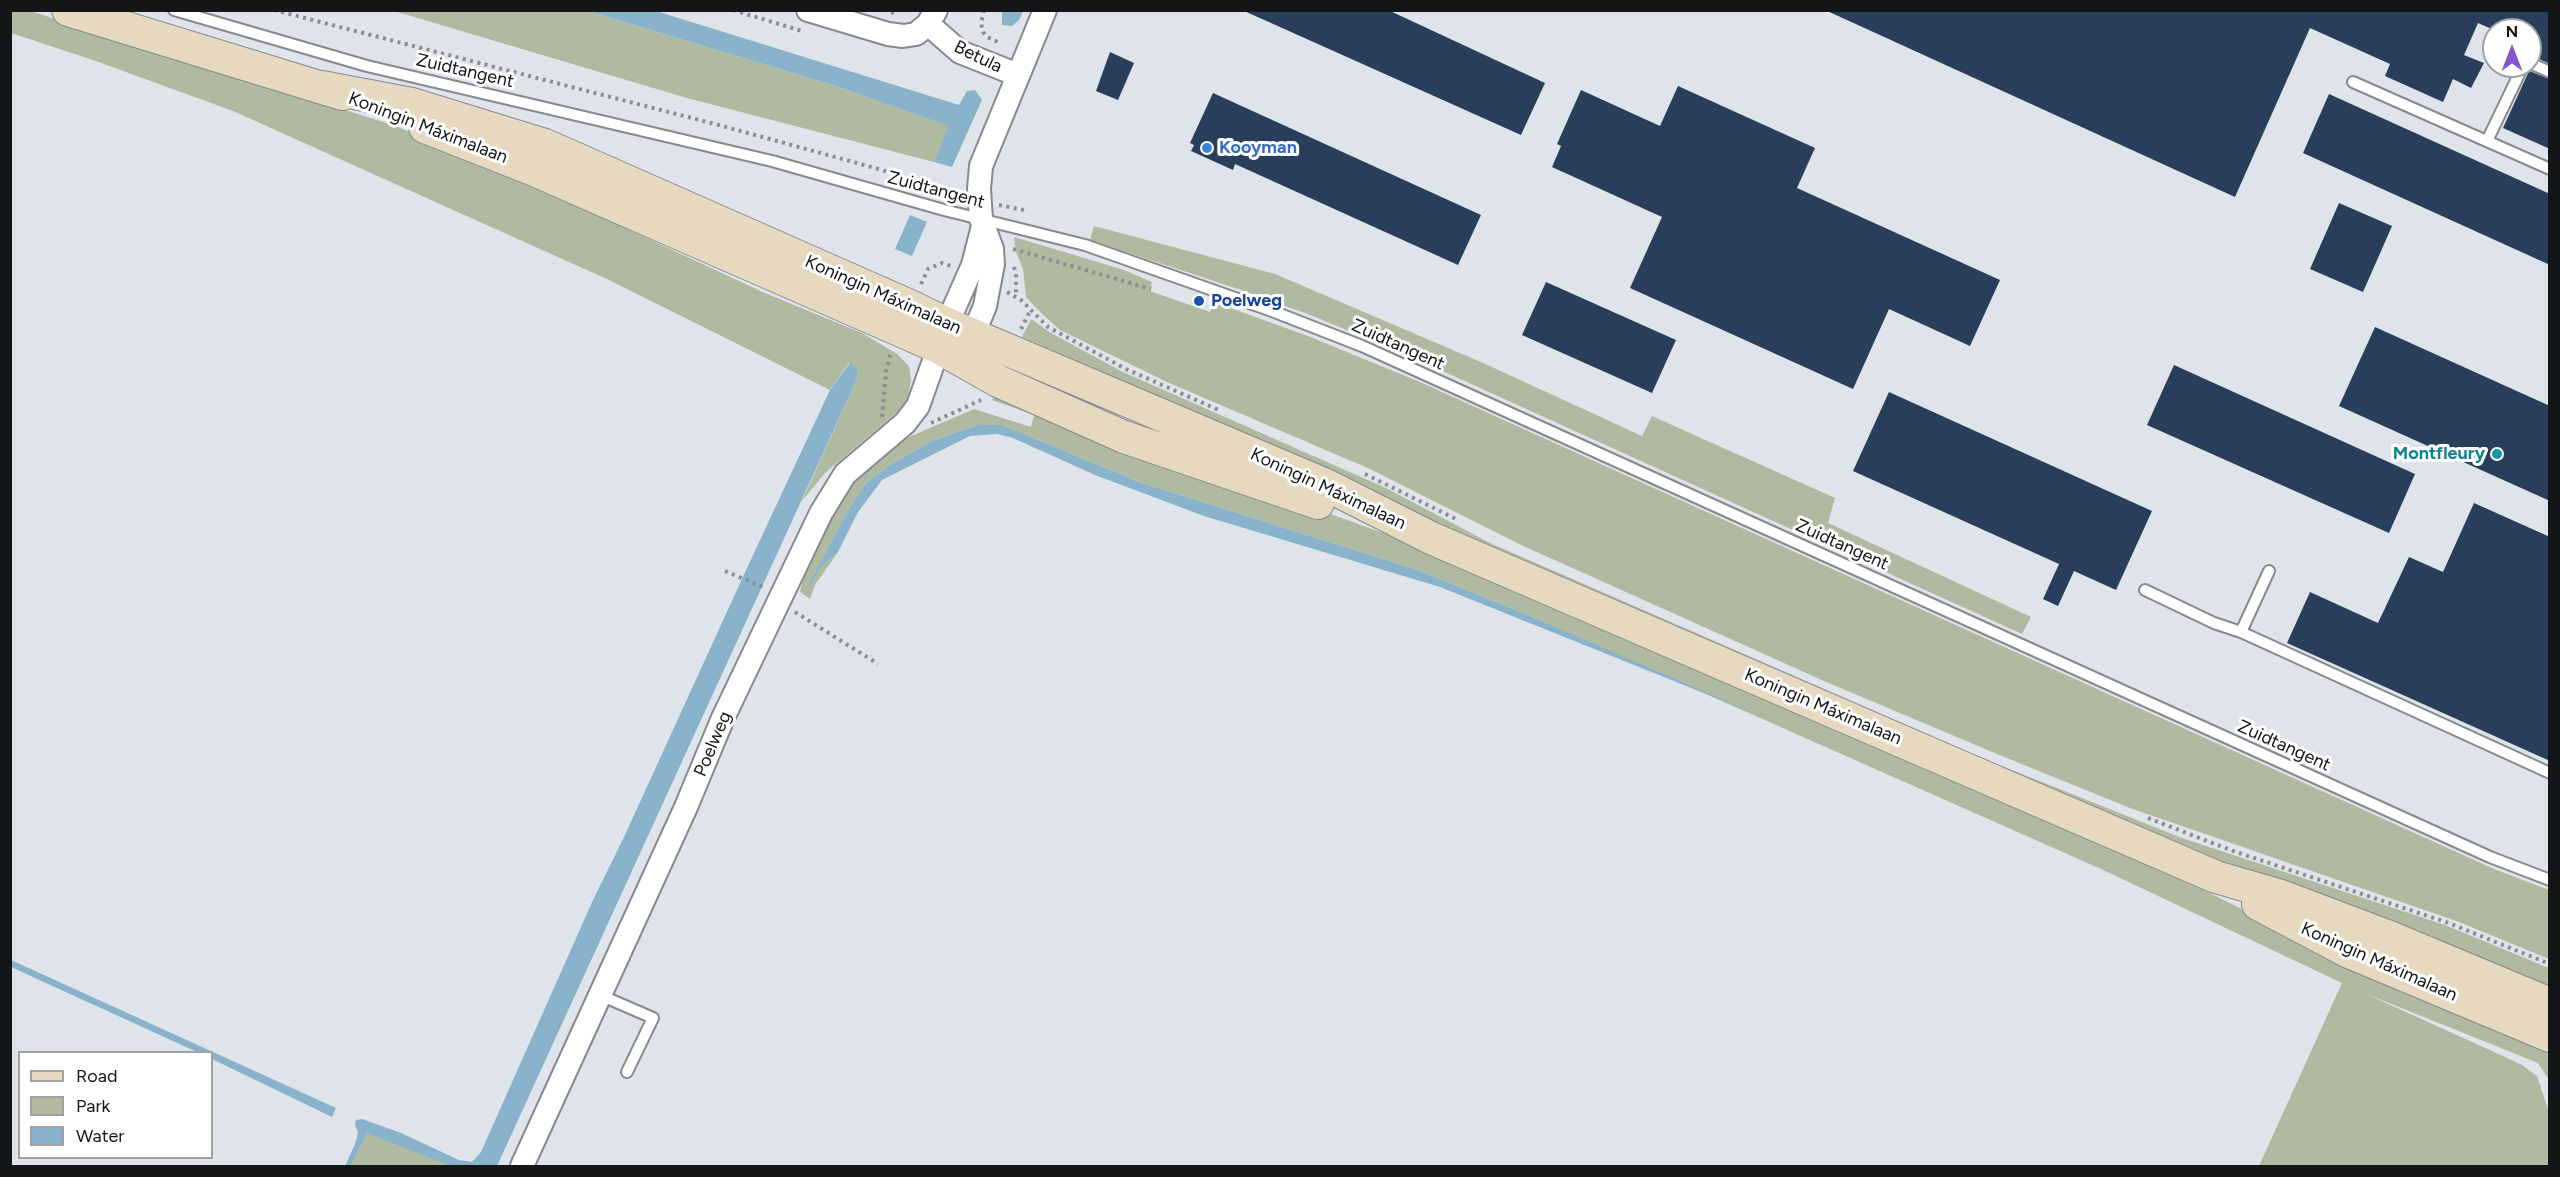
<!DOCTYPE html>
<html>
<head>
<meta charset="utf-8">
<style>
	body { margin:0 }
	#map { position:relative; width:2560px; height:1177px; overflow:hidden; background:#dfe4ea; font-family:Figtree,sans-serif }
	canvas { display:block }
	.frame { position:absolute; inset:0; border:12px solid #131517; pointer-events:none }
	.legend { position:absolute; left:18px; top:1051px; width:195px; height:108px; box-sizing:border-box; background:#fff; border:2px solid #a1a1a2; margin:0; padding:8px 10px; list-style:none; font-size:18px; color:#131517 }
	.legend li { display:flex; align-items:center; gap:12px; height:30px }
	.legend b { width:30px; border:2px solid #a1a1a2 }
	.north { position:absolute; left:2482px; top:18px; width:60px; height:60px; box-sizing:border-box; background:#fff; border:2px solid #a1a1a2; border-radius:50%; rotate:0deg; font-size:16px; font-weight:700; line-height:24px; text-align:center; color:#131517 }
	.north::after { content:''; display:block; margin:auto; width:21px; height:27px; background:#8356cf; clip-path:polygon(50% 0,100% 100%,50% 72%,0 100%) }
</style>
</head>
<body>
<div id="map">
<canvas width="2560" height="1177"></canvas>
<div class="frame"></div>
<ul class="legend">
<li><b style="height:8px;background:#e7d9c0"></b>Road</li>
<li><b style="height:16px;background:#afbaa0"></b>Park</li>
<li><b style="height:16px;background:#88b3ca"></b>Water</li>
</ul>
<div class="north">N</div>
</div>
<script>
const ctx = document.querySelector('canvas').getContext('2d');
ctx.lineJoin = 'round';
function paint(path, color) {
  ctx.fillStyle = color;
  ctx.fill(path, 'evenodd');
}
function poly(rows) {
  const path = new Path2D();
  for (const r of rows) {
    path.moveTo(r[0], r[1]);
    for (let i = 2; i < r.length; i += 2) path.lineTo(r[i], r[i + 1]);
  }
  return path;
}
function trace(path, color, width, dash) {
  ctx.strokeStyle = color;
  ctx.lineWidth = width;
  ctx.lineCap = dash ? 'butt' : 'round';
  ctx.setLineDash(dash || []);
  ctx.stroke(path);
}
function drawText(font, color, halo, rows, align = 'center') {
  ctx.font = font + ' Figtree,sans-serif';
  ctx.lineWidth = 6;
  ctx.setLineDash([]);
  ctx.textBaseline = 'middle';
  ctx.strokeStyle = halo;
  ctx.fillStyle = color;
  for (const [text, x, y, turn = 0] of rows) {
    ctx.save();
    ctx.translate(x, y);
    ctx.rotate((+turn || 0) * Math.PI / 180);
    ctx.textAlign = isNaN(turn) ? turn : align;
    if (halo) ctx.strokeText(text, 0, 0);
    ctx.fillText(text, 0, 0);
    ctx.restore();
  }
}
paint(poly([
	[11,11,30,11,393,125,485,163,765,293,862,333,897,354,909,366,911,380,908,398,896,413,825,473,802,501,857,379,857,367,849,363,830,390,609,280,233,111,93,60,11,33],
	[394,11,588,11,839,87,950,126,934,162,687,98],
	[1094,226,1275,274,1481,362,1642,436,1652,416,1835,498,1828,523,2031,617,2022,634,1425,363,1313,316,1241,290,1090,240],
	[1014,237,1124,270,1152,282,1150,291,1210,312,1214,302,1308,336,1420,382,2494,869,2549,890,2549,959,2459,922,2130,808,1997,754,1824,681,1519,544,1370,469,1167,382,1060,330,1039,311,1026,297,1023,269,1016,252],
	[1031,319,1051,333,1123,372,1386,488,1490,543,1987,760,2182,838,2445,925,2549,968,2549,993,2166,843,1305,470,1206,417,1022,337],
	[1000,387,1300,503,1444,555,2172,874,2323,950,2549,1051,2549,1080,2538,1063,2364,993,2503,1056,2522,1065,2537,1076,2549,1112,2549,1160,2547,1166,2259,1166,2342,983,2101,869,1523,613,1418,570,1139,482,1002,425,978,425,932,441,893,463,867,482,850,507,810,583,812,584,820,568,838,552,815,585,810,599,800,592,804,573,829,515,860,471,893,444,974,409,1031,427,1034,415,992,400],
	[367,1133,373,1134,452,1166,351,1166]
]), '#afbaa0');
paint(poly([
	[1002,10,1023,10,1023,11,1019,20,1012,26,1002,25],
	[588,11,656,11,959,105,967,91,975,90,982,100,952,167,934,162,949,126,839,87],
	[910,215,927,222,912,256,895,249],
	[850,363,857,367,857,379,497,1166,451,1166,367,1133,351,1166,345,1166,355,1144,358,1133,355,1124,356,1120,362,1119,401,1133,459,1160,472,1162,481,1152,593,900,624,837,747,568,830,390],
	[978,425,1002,425,1139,482,1418,570,1523,613,1756,714,1440,587,1204,516,1095,475,1013,438,997,434,970,436,882,480,858,512,838,552,820,568,812,584,809,584,850,507,867,482,893,463,932,441],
	[11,960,336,1108,332,1117,212,1059,212,1052,197,1052,11,967]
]), '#88b3ca');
paint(poly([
	[1242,10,1388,10,1545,83,1521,135],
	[1825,10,2550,10,2550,64,2535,57,2539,50,2530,46,2530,30,2494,30,2478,23,2464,55,2484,63,2471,88,2453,79,2443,102,2385,76,2390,64,2310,28,2235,197],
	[1110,52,1134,63,1118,100,1096,91],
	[2529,71,2550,79,2550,149,2503,128],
	[1678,86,1815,148,1797,188,2000,280,1970,346,1889,309,1853,389,1630,288,1662,217,1552,167,1561,146,1557,144,1581,90,1660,126],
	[1213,93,1481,215,1458,265,1235,164,1233,170,1191,151,1194,145,1190,143],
	[2329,94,2550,194,2550,265,2303,153],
	[2339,203,2392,226,2363,292,2310,269],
	[1546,282,1676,340,1652,393,1522,335],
	[2375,327,2550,406,2550,501,2339,406],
	[2174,365,2415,474,2389,533,2147,425],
	[1889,392,2152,511,2116,590,2074,571,2058,606,2043,599,2059,564,1853,471],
	[2474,503,2550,537,2550,761,2287,643,2310,592,2378,623,2409,557,2443,572]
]), '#283e5a');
const lane = poly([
	[174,10,367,66,772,161,944,210,1085,245,1272,311,1362,346,2490,857,2550,880],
	[2530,63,2550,72],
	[2353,82,2550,169],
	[2487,141,2523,66],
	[2269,571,2241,632,2550,773],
	[2145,590,2214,623,2241,632],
	[600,995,653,1018,627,1072]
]);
const street = poly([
	[808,10,888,34,903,36,916,34,928,24,936,10],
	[928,24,960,52,1018,75],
	[960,340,973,335,985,306,993,264,992,249,981,219,979,189,981,166,1045,10],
	[522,1166,686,807,723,718,821,513,845,474,905,423,918,406,947,324,973,265,983,226]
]);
const secondary = poly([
	[68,10,342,94],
	[322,87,412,104,545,145,910,306,947,324,1328,486,1431,538,2216,877,2278,895,2392,938,2550,1004],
	[425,127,532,169,938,347,998,381,1124,437,1318,503],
	[2258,904,2349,952,2550,1036]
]);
trace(lane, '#858a8f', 14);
trace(street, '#858a8f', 26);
trace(secondary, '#858a8f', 34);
trace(poly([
	[274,10,715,124,875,168,958,194],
	[733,10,802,31],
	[984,10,981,23,983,32,987,37,998,42,999,45],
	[891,13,900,10],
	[999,205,1024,210],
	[1013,249,1151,289],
	[1014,267,1016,274,1016,296],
	[921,284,928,269,942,263,951,266],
	[1007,292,1021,300,1048,327,1126,369,1221,411],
	[1021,329,1030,311],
	[882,417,886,372,891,351],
	[931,423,981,400],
	[1365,474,1458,520],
	[725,571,763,587],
	[795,612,878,664],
	[2148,818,2233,851,2446,922,2550,964]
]), '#8a8e92', 4, [3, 4.5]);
trace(lane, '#fff', 10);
trace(street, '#fff', 22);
trace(secondary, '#e7d9c0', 32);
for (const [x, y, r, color] of [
	[1207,148,6,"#3f7fe0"],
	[1199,301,6,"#1a4fb4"],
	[2497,454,6,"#0f9aa8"]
]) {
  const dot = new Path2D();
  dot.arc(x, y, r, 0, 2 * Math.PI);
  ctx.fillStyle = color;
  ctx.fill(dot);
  trace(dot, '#fff', 2);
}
drawText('18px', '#131517', '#fff', [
	["Betula",978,57,26],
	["Zuidtangent",465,71,13],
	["Koningin Máximalaan",428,128,21],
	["Zuidtangent",936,190,15],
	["Koningin Máximalaan",883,295,24],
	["Zuidtangent",1398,345,24],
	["Koningin Máximalaan",1328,489,25],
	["Zuidtangent",1842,545,24],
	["Koningin Máximalaan",1823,707,23],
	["Poelweg",713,744,-67],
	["Zuidtangent",2284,746,24],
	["Koningin Máximalaan",2379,962,24]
]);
drawText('bold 18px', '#366cbe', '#fff', [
	["Kooyman",1219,148]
], 'left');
drawText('bold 18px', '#164399', '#fff', [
	["Poelweg",1211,301]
], 'left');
drawText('bold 18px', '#0d838f', '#fff', [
	["Montfleury",2485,454]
], 'right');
</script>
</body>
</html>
